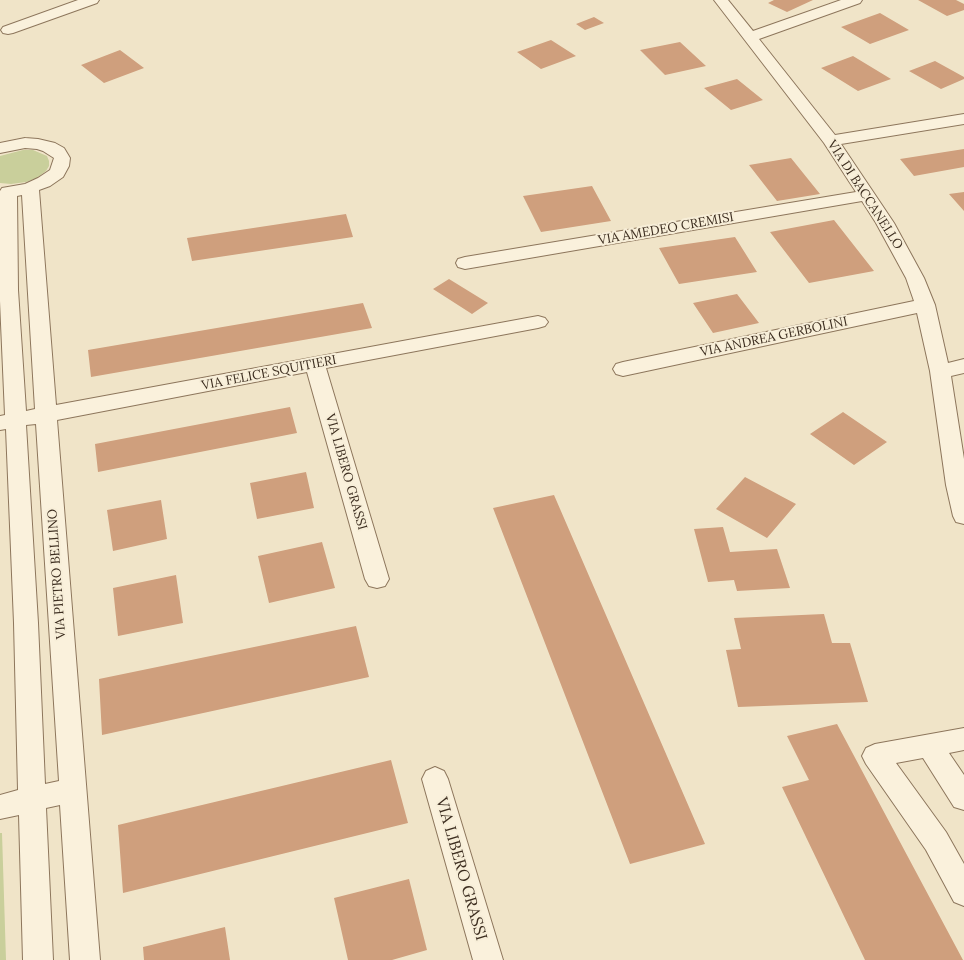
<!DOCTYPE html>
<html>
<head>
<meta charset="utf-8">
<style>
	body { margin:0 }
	canvas { display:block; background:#f0e4c8 }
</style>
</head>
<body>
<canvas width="964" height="960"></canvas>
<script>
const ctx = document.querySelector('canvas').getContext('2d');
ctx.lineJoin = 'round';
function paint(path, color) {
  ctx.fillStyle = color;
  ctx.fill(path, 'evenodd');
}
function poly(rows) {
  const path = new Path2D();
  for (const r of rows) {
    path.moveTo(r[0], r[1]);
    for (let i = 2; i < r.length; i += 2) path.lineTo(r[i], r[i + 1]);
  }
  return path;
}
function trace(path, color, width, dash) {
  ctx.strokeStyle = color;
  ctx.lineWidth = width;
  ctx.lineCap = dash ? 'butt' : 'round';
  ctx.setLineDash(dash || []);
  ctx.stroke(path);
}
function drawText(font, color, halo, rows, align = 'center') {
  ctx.font = font + ' Lora,serif';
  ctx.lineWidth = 4;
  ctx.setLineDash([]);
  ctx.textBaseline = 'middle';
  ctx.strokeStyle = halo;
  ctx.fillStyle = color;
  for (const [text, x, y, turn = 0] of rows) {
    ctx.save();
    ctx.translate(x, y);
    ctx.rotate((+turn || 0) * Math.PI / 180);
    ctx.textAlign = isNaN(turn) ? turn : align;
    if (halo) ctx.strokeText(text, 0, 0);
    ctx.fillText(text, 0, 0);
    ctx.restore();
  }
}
paint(poly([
	[23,150,33,150,47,156,49,161,49,166,46,171,37,178,26,182,11,184,0,183,0,156],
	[0,833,2,833,6,960,0,960]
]), '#c9cf9b');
paint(poly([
	[774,0,813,0,787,12,768,3],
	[918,0,956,0,964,4,964,10,947,16],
	[880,13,909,30,870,44,841,27],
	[594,17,604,23,585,30,576,24],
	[551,40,576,56,541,69,517,52],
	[680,42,706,66,665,75,640,50],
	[120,50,144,68,104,83,81,65],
	[853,56,891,79,858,91,821,68],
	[935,61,964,77,964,79,941,89,909,71],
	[737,79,763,100,731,110,704,88],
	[964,149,964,167,914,176,900,159],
	[791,158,820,194,777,201,749,165],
	[592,186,611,221,541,232,523,196],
	[964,192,964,211,949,194],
	[346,214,353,237,192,261,187,238],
	[834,220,874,271,809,283,770,232],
	[735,237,757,272,679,284,659,248],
	[449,279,488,303,472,314,433,289],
	[737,294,759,323,713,333,693,303],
	[363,303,372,328,91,377,88,350],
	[290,407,297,433,98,472,95,444],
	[843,412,887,442,854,465,810,434],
	[306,472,314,508,257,519,250,483],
	[745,477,796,504,767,538,716,509],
	[554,495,705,844,630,864,493,508],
	[161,500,167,539,113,551,107,510],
	[723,527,730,552,777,549,790,588,737,591,734,580,708,582,694,529],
	[322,542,335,588,269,603,258,556],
	[176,575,183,623,118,636,113,588],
	[824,614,832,643,850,643,868,702,738,707,726,650,741,649,734,618],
	[356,626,369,677,102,735,99,679],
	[837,724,963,960,865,960,782,787,809,780,787,736],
	[391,760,408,823,123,893,118,825],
	[409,879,427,950,392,960,348,960,334,898],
	[225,927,230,960,144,960,143,947]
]), '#cf9f7d');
const minor = poly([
	[78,0,99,0,97,3,13,33,8,34,3,33,1,30,3,27,78,0],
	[714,0,728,0,753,31,841,0,862,0,860,3,759,39,835,135,964,114,964,124,841,144,894,223,924,278,935,305,948,363,964,359,964,373,951,376,964,459,964,524,956,522,953,516,946,485,930,371,917,313,623,376,616,374,613,369,616,364,623,362,914,301,906,278,876,223,862,201,465,269,458,267,456,263,458,259,465,257,856,192,824,143,714,0],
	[25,138,38,139,55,143,64,148,70,158,69,166,63,177,50,186,39,190,56,405,538,316,545,318,548,322,545,326,538,328,326,368,389,579,385,586,377,588,369,586,365,579,307,372,57,420,100,960,70,960,60,805,46,808,53,960,23,960,19,815,0,819,0,795,18,790,14,623,6,429,0,430,0,416,5,415,0,301,0,191,2,188,25,184,38,178,50,170,54,158,43,151,37,149,25,148,0,153,0,143,25,138],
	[22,195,35,409,26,411,18,290,17,196,22,195],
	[36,424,59,781,45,784,38,623,26,425,36,424],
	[964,728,964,750,949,753,964,775,964,810,954,807,923,758,896,763,946,832,964,864,964,906,954,902,926,850,866,764,862,756,866,748,875,744,964,728],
	[435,767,444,771,448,779,503,960,473,960,422,779,426,771,435,767]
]);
trace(minor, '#8d765c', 2);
paint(minor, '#faf1dc');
drawText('13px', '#3d2e20', '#f7eed8', [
	["VIA DI BACCANELLO",865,195,57],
	["VIA AMEDEO CREMISI",666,229,-10],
	["VIA ANDREA GERBOLINI",774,337,-12],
	["VIA FELICE SQUITIERI",269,373,-11],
	["VIA LIBERO GRASSI",346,472,74],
	["VIA PIETRO BELLINO",57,574,-94]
]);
drawText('16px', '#3d2e20', '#f7eed8', [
	["VIA LIBERO GRASSI",461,869,74]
]);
</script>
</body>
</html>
